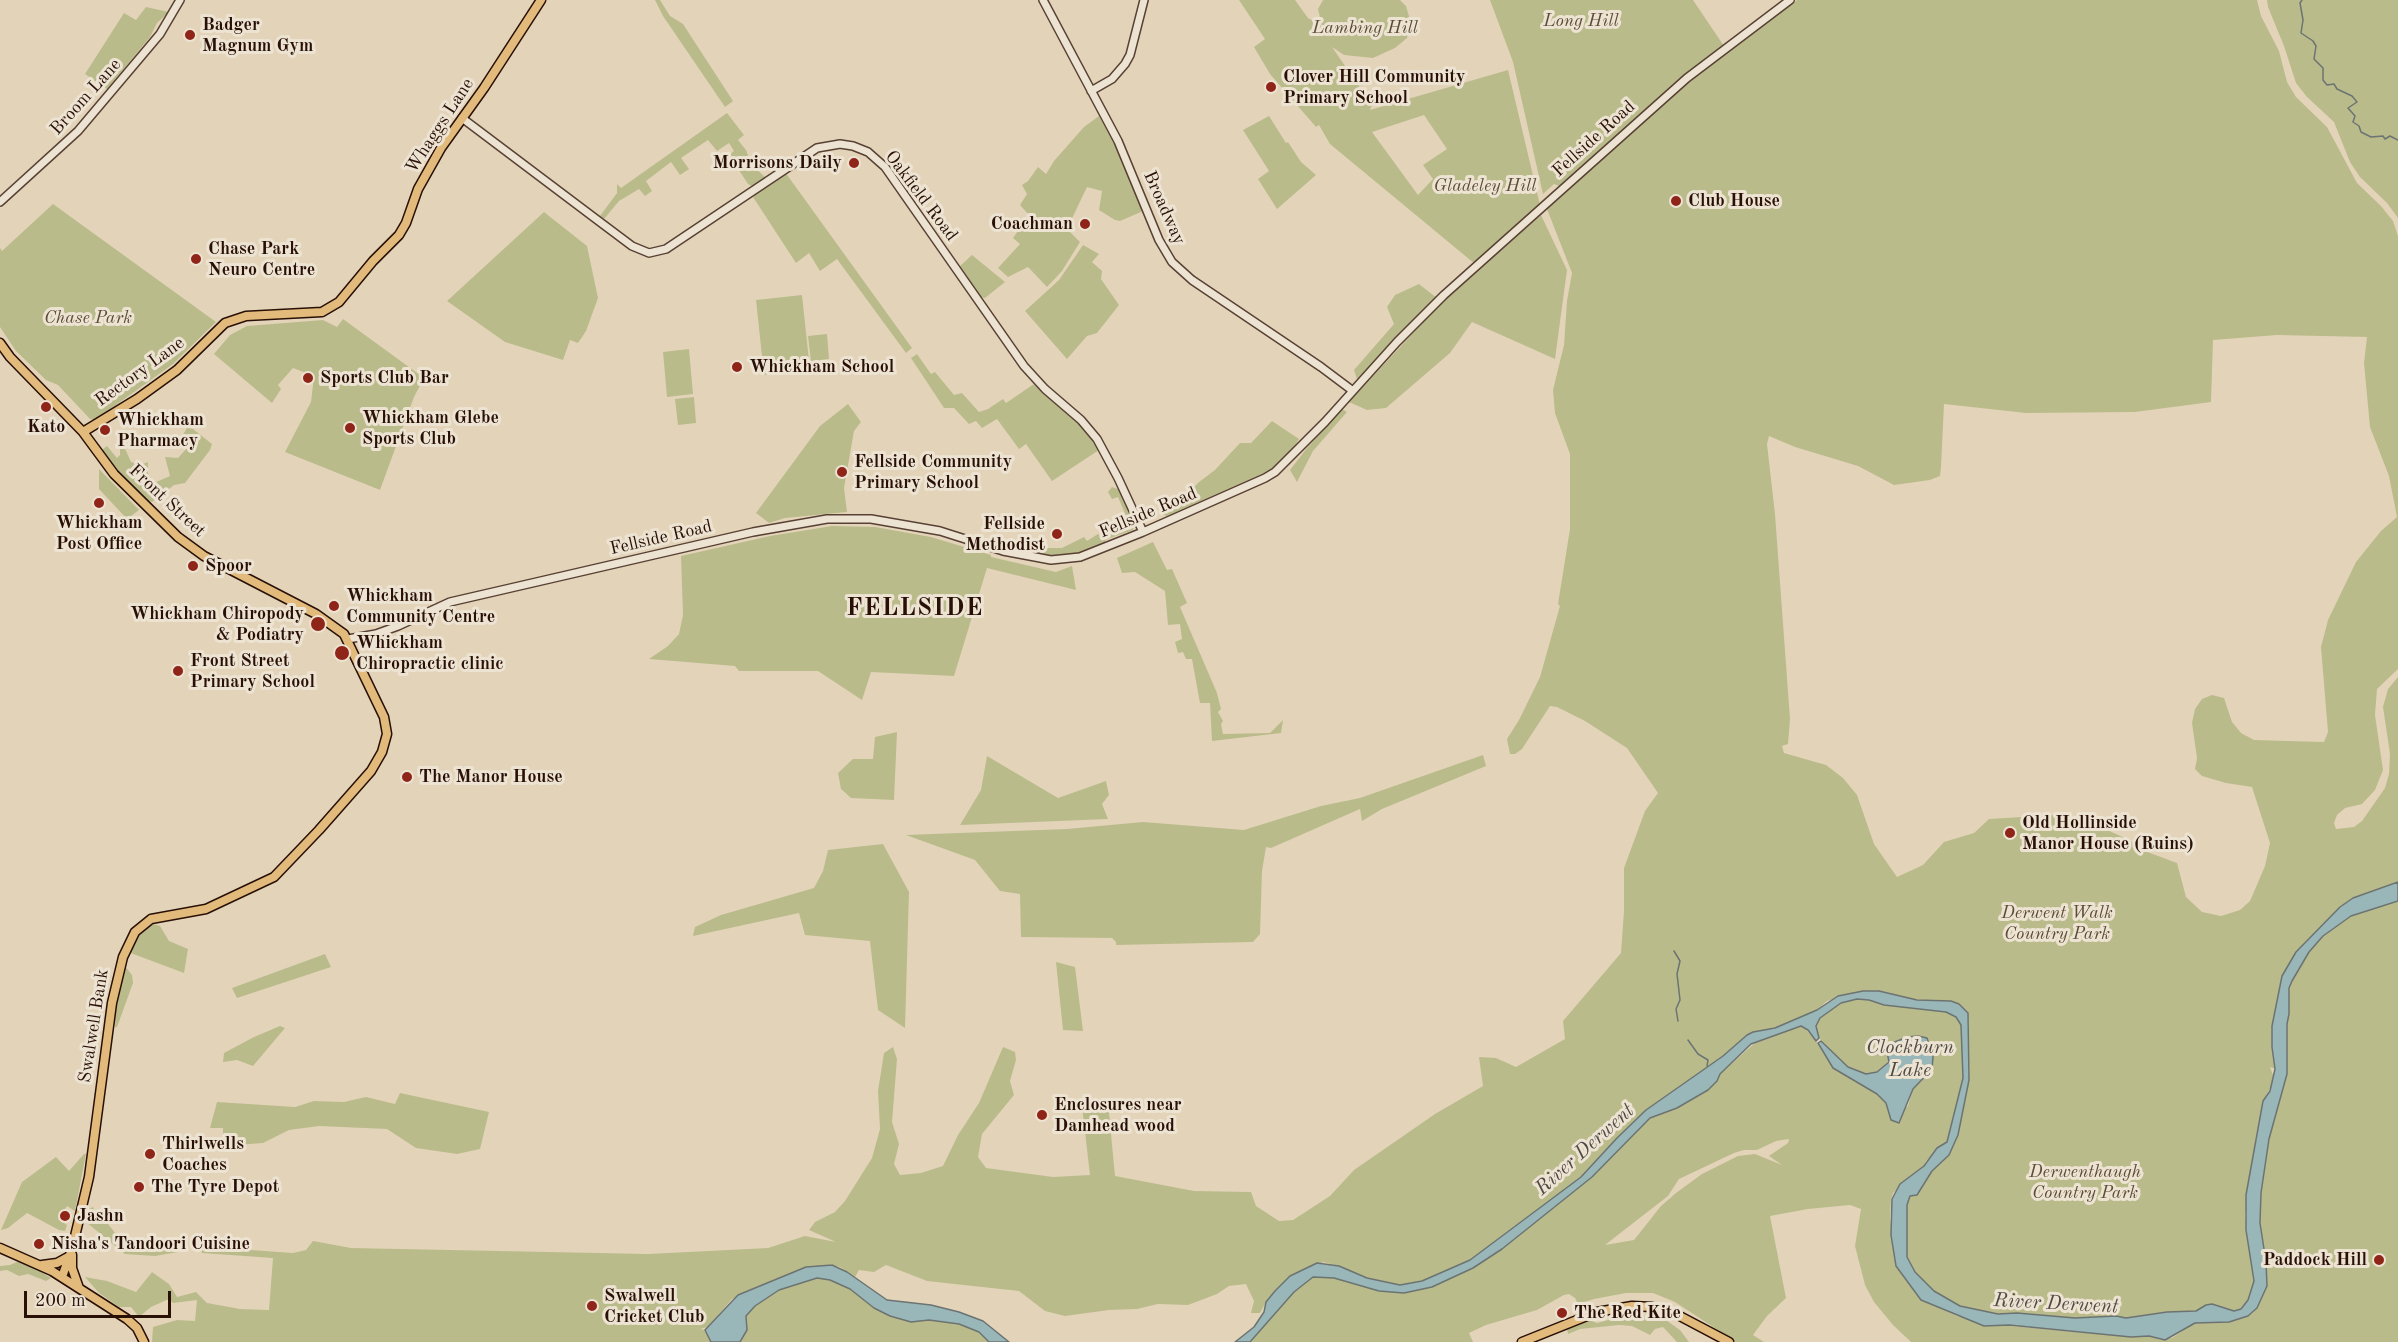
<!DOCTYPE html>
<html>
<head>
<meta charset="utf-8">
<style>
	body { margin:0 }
	#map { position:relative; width:2398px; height:1342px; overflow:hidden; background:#e3d4b9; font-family:"Old Standard TT",serif }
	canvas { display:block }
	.scale { position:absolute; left:24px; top:1291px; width:147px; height:27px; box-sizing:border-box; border:3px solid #291007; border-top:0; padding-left:8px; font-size:18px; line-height:21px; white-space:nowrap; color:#291007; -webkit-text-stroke:4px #ede3d2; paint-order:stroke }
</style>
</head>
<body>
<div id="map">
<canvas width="2398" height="1342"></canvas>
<div class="scale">200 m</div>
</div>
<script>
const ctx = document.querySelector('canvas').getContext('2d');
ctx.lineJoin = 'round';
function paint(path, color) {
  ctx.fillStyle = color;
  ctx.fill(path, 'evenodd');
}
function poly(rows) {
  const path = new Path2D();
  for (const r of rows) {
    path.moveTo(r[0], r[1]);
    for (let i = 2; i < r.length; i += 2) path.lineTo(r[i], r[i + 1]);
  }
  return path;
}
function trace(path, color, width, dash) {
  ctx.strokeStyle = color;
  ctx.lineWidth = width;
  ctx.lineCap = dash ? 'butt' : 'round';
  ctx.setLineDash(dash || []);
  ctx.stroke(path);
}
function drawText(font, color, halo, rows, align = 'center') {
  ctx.font = font + ' "Old Standard TT",serif';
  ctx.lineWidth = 6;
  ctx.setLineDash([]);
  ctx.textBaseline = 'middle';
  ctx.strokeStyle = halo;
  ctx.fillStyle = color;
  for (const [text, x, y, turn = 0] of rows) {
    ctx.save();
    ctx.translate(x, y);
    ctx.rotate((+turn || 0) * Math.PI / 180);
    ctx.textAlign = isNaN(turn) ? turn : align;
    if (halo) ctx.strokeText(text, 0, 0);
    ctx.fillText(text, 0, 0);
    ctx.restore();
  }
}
paint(poly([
	[655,0,660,0,670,16,683,24,733,101,725,107,663,16],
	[1239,0,1295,0,1308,18,1322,26,1318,9,1323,0,1400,0,1406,6,1411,23,1407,38,1395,48,1373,58,1344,55,1332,47,1372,105,1370,110,1508,70,1540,205,1475,264,1330,144,1319,125,1316,127,1270,74,1254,47,1265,39],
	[1424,115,1447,149,1423,165,1433,179,1418,195,1372,132],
	[1490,0,1693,0,1724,46,1698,65,1559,186,1554,184,1543,194,1513,62],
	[1797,0,2257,0,2261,16,2279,51,2287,82,2296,97,2327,127,2357,183,2381,206,2393,221,2398,236,2398,669,2377,689,2375,715,2383,770,2375,790,2362,804,2345,808,2337,815,2334,823,2336,829,2354,827,2362,821,2385,788,2389,774,2390,754,2383,707,2388,689,2398,677,2398,882,2353,898,2340,907,2296,952,2282,976,2272,1026,2272,1047,2275,1069,2270,1067,2273,1075,2272,1085,2263,1101,2256,1137,2245,1215,2254,1281,2248,1300,2241,1309,2235,1311,2212,1304,2206,1305,2196,1311,2167,1312,2126,1318,2116,1316,2075,1318,2017,1313,1998,1314,1960,1306,1934,1291,1915,1272,1907,1257,1907,1205,1910,1196,1917,1194,1932,1171,1945,1159,1958,1135,1969,1080,1969,1020,1926,1001,1899,997,1879,991,1863,991,1827,1001,1817,1010,1775,1028,1747,1035,1723,1056,1646,1110,1617,1138,1581,1177,1470,1260,1422,1281,1400,1285,1367,1278,1339,1266,1323,1262,1275,1291,1266,1302,1260,1313,1251,1313,1254,1301,1246,1284,1229,1286,1217,1294,1188,1305,1158,1304,1137,1309,1109,1310,1065,1316,1045,1311,1019,1291,927,1281,886,1265,874,1272,859,1270,855,1277,840,1267,832,1265,806,1267,732,1299,708,1327,700,1329,705,1330,711,1342,152,1342,153,1327,177,1320,195,1321,197,1300,173,1303,169,1299,151,1307,139,1317,131,1307,119,1307,99,1293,85,1277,107,1281,136,1292,152,1272,169,1284,177,1297,196,1292,207,1303,240,1309,269,1310,273,1258,202,1253,201,1249,216,1246,222,1248,293,1253,306,1250,313,1241,351,1248,648,1254,768,1248,805,1236,836,1242,809,1230,815,1222,835,1212,845,1201,872,1158,880,1129,878,1091,884,1053,893,1047,897,1059,892,1122,899,1144,894,1164,900,1175,921,1173,943,1166,958,1135,979,1103,1003,1047,1015,1052,1016,1060,1010,1081,1014,1095,982,1134,978,1157,986,1168,1053,1177,1090,1175,1082,1106,1102,1104,1109,1113,1115,1176,1194,1191,1251,1192,1256,1206,1279,1221,1293,1220,1330,1196,1354,1170,1435,1114,1483,1086,1479,1057,1496,1058,1516,1067,1565,1039,1563,1021,1621,953,1624,911,1624,868,1645,811,1658,793,1627,748,1585,721,1557,707,1550,706,1522,749,1515,754,1510,754,1507,739,1519,720,1540,677,1560,606,1558,604,1570,529,1570,454,1555,413,1553,390,1564,345,1567,301,1572,273,1547,209,1670,96],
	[2277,335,2367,337,2364,363,2370,427,2389,476,2397,517,2381,531,2356,562,2328,620,2321,647,2328,732,2324,742,2254,740,2241,733,2232,722,2224,698,2212,695,2202,699,2195,709,2192,723,2197,758,2195,769,2202,776,2226,783,2252,787,2270,843,2265,866,2250,901,2240,910,2221,916,2202,912,2186,897,2177,863,2142,850,2129,840,2081,818,2056,815,1989,819,1974,833,1944,842,1923,865,1897,877,1874,844,1857,795,1843,778,1826,765,1784,753,1782,746,1788,744,1790,719,1775,514,1767,444,1769,436,1795,447,1858,466,1894,485,1930,480,1940,476,1941,467,1944,404,2026,413,2135,412,2211,402,2213,340],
	[2267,0,2398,0,2398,218,2387,203,2360,177,2350,162,2334,122,2307,97,2296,83,2284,46,2268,7],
	[146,7,169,12,157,23,150,37,107,89,85,74,124,13,136,20],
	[727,113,744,135,738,140,746,150,752,165,765,177,752,186,748,184,729,155,734,151,729,143,717,151,708,140,681,158,689,169,680,175,671,162,646,181,652,191,645,196,639,189,619,201,604,219,600,216,617,193,617,184,621,188],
	[1099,116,1129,171,1143,207,1141,212,1120,221,1115,220,1099,210,1102,191,1087,187,1067,229,1080,242,1062,271,1047,287,1028,267,1008,277,998,268,1020,244,1013,238,1029,215,1020,205,1027,194,1022,185,1028,181,1038,167,1046,174,1054,161,1084,127],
	[1269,116,1286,143,1288,142,1301,162,1316,175,1277,209,1258,179,1269,171,1243,130],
	[785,172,912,348,906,353,837,259,820,271,809,253,796,263,753,197],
	[53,204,216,322,173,364,95,420,90,419,58,385,46,380,16,351,0,327,0,248,2,251],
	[544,212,587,246,598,298,586,331,578,343,570,340,563,360,505,342,447,301],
	[1541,215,1567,270,1555,359,1472,322,1450,353,1386,408,1367,410,1349,402,1442,302],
	[1083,245,1099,254,1092,262,1102,271,1101,279,1119,305,1097,333,1087,336,1067,359,1025,311,1059,280],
	[972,255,1005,282,985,298,980,297,960,266],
	[1419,284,1437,298,1357,379,1354,370,1394,324,1387,307,1395,295],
	[802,295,810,370,764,375,756,300],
	[343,319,424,378,414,397,380,490,285,452,311,402,314,376,293,368,278,385,281,389,272,403,214,354,230,335,247,326,323,320,337,327],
	[827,334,829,359,811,361,808,336],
	[689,349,693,394,667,397,663,352],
	[917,354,931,374,935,372,954,395,962,393,979,412,988,409,1003,399,1006,403,1034,384,1079,423,1099,450,1052,481,1026,444,1019,449,997,419,982,428,976,421,969,424,954,408,944,408,911,358],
	[694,397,696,423,678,425,675,399],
	[848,404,861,422,854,431,844,488,847,512,785,518,769,523,756,513,820,426],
	[1342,409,1347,412,1313,451,1297,482,1290,470,1307,448],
	[1272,421,1299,439,1291,451,1273,469,1167,516,1161,514,1183,498,1199,482,1215,470,1240,443,1251,443],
	[187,428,193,429,212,444,210,450,185,483,174,485,152,502,145,500,113,469,102,450,107,446,117,458,120,455,120,447,123,444,131,462,140,465,148,462,148,473,154,483,170,476,165,457,178,458,188,447,181,438],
	[99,469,139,510,127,519,99,489],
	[1112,487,1118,489,1134,523,1133,530,1105,540,1106,543,1092,551,1066,556,1046,556,1037,552,1037,548,1062,548,1084,537,1087,541,1098,534,1100,536,1127,518,1118,497,1112,499,1108,492],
	[832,526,875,527,931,537,991,555,991,557,1056,572,1072,566,1076,590,987,568,954,676,871,672,862,700,818,671,739,671,735,666,649,659,668,646,679,634,683,615,681,556,770,536],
	[1153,542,1167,570,1172,569,1187,603,1180,607,1217,693,1221,709,1218,712,1223,721,1221,724,1223,734,1270,733,1283,720,1281,733,1212,741,1210,703,1200,703,1192,659,1186,659,1183,652,1178,653,1175,642,1182,639,1180,624,1168,625,1165,591,1135,572,1122,573,1117,558],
	[897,732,894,800,851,798,841,789,838,773,853,759,873,759,875,737],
	[1483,755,1486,766,1382,809,1362,821,1360,809,1271,848,1266,847,1262,871,1260,934,1253,942,1116,945,1116,942,1112,938,1021,937,1020,894,1000,891,975,860,906,835,1067,829,1143,822,1244,830,1321,806,1360,798],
	[987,756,1058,798,1106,781,1109,795,1102,804,1108,819,960,825,981,790],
	[883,844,909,892,905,1028,878,1010,870,941,805,935,799,913,693,936,695,927,721,915,814,888,823,871,828,850],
	[2398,901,2398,1342,1911,1342,1893,1325,1874,1302,1865,1285,1855,1246,1861,1209,1850,1205,1808,1209,1770,1216,1786,1298,1767,1316,1753,1335,1764,1342,1736,1342,1675,1302,1653,1293,1626,1293,1594,1299,1578,1304,1575,1298,1569,1294,1564,1295,1537,1310,1486,1325,1469,1333,1473,1342,1250,1342,1294,1292,1313,1277,1334,1278,1379,1291,1404,1293,1432,1287,1473,1268,1502,1249,1592,1177,1650,1118,1677,1108,1708,1090,1717,1081,1720,1074,1757,1041,1803,1026,1816,1041,1833,1068,1877,1094,1886,1103,1891,1120,1908,1106,1913,1089,1932,1069,1887,1052,1889,1061,1877,1072,1866,1074,1848,1067,1819,1038,1816,1026,1820,1018,1841,1003,1857,999,1869,1000,1884,1005,1946,1012,1956,1017,1961,1025,1963,1078,1947,1142,1926,1161,1924,1166,1893,1193,1891,1199,1890,1218,1896,1266,1921,1300,1957,1316,1999,1325,2131,1337,2149,1336,2162,1340,2172,1338,2195,1323,2229,1322,2248,1316,2253,1313,2267,1286,2266,1262,2260,1223,2261,1193,2269,1139,2287,1074,2287,1024,2289,1014,2289,988,2292,981,2309,952,2323,936,2351,916],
	[1789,1139,1788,1143,1769,1156,1782,1165,1755,1154,1738,1156,1702,1174,1676,1193,1661,1206,1634,1240,1605,1245,1668,1196,1679,1179,1734,1153,1744,1150,1757,1150,1776,1141],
	[153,924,160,926,169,941,188,949,184,973,128,952,138,932],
	[325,954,331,967,237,998,232,988],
	[1056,962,1075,967,1083,1031,1063,1030],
	[125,966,132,975,133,983,117,1027,115,1027,116,1004],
	[280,1026,285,1028,253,1066,237,1060,223,1062,224,1053,254,1037],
	[400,1093,489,1112,480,1149,457,1154,416,1148,387,1129,319,1126,289,1130,263,1143,223,1146,223,1128,210,1128,217,1102,295,1107,314,1101,344,1102,366,1097,395,1104],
	[84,1154,86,1154,75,1211,67,1206,58,1219,67,1225,65,1231,59,1230,27,1213,8,1228,1,1230,22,1182,56,1157,69,1171],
	[93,1207,97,1219,108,1224,120,1239,181,1246,178,1252,155,1256,125,1254,86,1222,89,1209],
	[19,1261,38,1270,51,1278,46,1281,28,1274,19,1276,7,1270,0,1271,0,1266,10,1265],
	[817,1278,830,1280,850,1289,874,1308,890,1316,911,1322,929,1320,959,1324,979,1332,989,1342,740,1342,747,1330,746,1316,755,1306,779,1290],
	[1639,1315,1663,1318,1680,1330,1689,1342,1677,1342,1663,1327,1655,1329,1650,1335,1632,1326,1619,1325,1580,1329,1568,1334,1567,1329,1586,1319,1597,1323,1623,1316]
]), '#babb8b');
const water = poly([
	[2398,882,2398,901,2351,916,2323,936,2309,952,2292,981,2289,988,2289,1014,2287,1024,2287,1074,2269,1139,2261,1193,2260,1223,2266,1262,2267,1286,2257,1308,2248,1316,2229,1322,2195,1323,2165,1340,2149,1336,2131,1337,2009,1325,1984,1326,1921,1300,1896,1266,1891,1235,1892,1199,1900,1184,1924,1166,1937,1148,1947,1142,1963,1078,1961,1025,1956,1017,1946,1012,1884,1005,1869,1000,1857,999,1841,1003,1820,1018,1816,1026,1819,1038,1816,1041,1808,1030,1801,1026,1751,1044,1720,1074,1717,1081,1708,1090,1677,1108,1650,1118,1592,1177,1502,1249,1473,1268,1432,1287,1404,1293,1379,1291,1334,1278,1313,1277,1294,1292,1250,1342,1235,1342,1254,1327,1264,1312,1266,1302,1275,1291,1290,1276,1317,1263,1339,1266,1367,1278,1400,1285,1422,1281,1470,1260,1581,1177,1617,1138,1646,1110,1723,1056,1747,1035,1753,1032,1775,1028,1817,1010,1838,996,1863,991,1879,991,1917,1000,1951,1001,1959,1004,1968,1013,1969,1080,1958,1135,1949,1155,1932,1171,1917,1195,1910,1196,1907,1205,1907,1257,1915,1272,1934,1291,1960,1306,1998,1314,2017,1313,2075,1318,2116,1316,2126,1318,2167,1312,2196,1311,2206,1305,2212,1304,2234,1311,2241,1309,2248,1300,2254,1281,2246,1230,2246,1195,2263,1101,2270,1091,2275,1069,2272,1047,2272,1026,2282,976,2296,952,2340,907,2353,898,2398,882],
	[1918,1036,1927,1038,1933,1057,1932,1069,1913,1089,1899,1123,1891,1120,1886,1103,1877,1094,1833,1068,1818,1043,1821,1041,1848,1067,1866,1074,1877,1072,1889,1062,1887,1052,1890,1044,1907,1037,1918,1036],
	[832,1265,847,1272,887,1300,931,1305,959,1312,983,1321,1009,1342,989,1342,979,1332,959,1324,929,1320,911,1322,890,1316,874,1308,850,1289,830,1280,817,1278,779,1290,755,1306,746,1316,747,1330,740,1342,711,1342,705,1330,738,1295,806,1267,832,1265]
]);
paint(water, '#99b6b9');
trace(water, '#6c7472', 1.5);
trace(poly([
	[2302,0,2300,3,2303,20,2301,33,2313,41,2316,46,2314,59,2323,68,2323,80,2327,85,2334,84,2337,89,2352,96,2357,102,2348,108,2355,116,2353,122,2359,126,2361,132,2371,137,2383,136,2385,139,2390,136,2398,140],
	[1674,951,1680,961,1677,974,1680,1000,1676,1009,1678,1021],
	[1688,1040,1698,1054,1708,1060,1707,1066]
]), '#6c7472', 1.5);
const minor = poly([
	[1043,0,1118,141,1159,240,1172,262,1192,280,1321,367,1353,391],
	[1091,91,1112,79,1125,64,1130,55,1144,0],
	[462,118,600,222,632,246,649,253,666,249,817,148,840,144,853,146,868,152,885,167,1024,366,1045,389,1081,420,1097,439,1118,478,1143,532],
	[0,202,78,131,160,34,180,0],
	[348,639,376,634,398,626,450,602,753,532,827,519,871,519,940,531,1003,551,1051,560,1080,557,1143,532,1265,478,1275,472,1325,422,1397,342,1444,295,1687,78,1790,0]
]);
const major = poly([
	[0,343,10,357,83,432,114,474,178,537,204,556,316,614,344,634,384,717,387,734,382,752,371,771,319,830,274,877,206,909,151,919,135,932,123,957,112,1003,89,1177,72,1249,62,1277],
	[83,432,137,399,177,370,225,323,246,316,322,312,339,302,373,261,399,235,406,223,418,189,441,148,484,88,541,0],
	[0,1248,52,1271,127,1319,137,1328,144,1342],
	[72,1255,72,1268,79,1288],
	[42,1265,57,1263,68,1257],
	[1522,1342,1597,1312,1632,1306,1652,1307,1674,1313,1729,1342]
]);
trace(minor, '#584134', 10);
trace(major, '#291007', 11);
trace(minor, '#ede3d2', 7);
trace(major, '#e2ba7c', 8);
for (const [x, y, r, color] of [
	[190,35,6,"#8f2418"],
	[1271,87,6,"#8f2418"],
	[854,163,6,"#8f2418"],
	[1676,201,6,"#8f2418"],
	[1085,224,6,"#8f2418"],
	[196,259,6,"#8f2418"],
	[737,367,6,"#8f2418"],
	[308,378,6,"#8f2418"],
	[46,407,6,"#8f2418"],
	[350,428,6,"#8f2418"],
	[105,430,6,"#8f2418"],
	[842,472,6,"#8f2418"],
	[99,503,6,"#8f2418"],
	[1057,534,6,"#8f2418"],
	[193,566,6,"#8f2418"],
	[334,606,6,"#8f2418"],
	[318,624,8,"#8f2418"],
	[342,653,8,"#8f2418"],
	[178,671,6,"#8f2418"],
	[407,777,6,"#8f2418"],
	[2010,833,6,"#8f2418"],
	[1042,1115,6,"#8f2418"],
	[150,1154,6,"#8f2418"],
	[139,1187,6,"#8f2418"],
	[65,1216,6,"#8f2418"],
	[39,1244,6,"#8f2418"],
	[2379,1260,6,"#8f2418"],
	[592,1306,6,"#8f2418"],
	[1562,1313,6,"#8f2418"]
]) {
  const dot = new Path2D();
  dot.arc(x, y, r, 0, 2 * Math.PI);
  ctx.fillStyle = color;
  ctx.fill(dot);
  trace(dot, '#ede3d2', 2);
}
drawText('italic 18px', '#5c4c35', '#ede3d2', [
	["Long Hill",1581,21],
	["Lambing Hill",1365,28],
	["Gladeley Hill",1485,186],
	["Chase Park",88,318],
	["Derwent Walk",2057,913],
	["Country Park",2057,934],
	["Derwenthaugh",2085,1172],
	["Country Park",2085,1193]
]);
drawText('bold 18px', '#291007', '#ede3d2', [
	["Badger",202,25],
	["Magnum Gym",202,46],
	["Clover Hill Community",1283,77],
	["Primary School",1283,98],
	["Morrisons Daily",842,163,"right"],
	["Club House",1688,201],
	["Coachman",1073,224,"right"],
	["Chase Park",208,249],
	["Neuro Centre",208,270],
	["Whickham School",749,367],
	["Sports Club Bar",320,378],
	["Whickham Glebe",362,418],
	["Sports Club",362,439],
	["Whickham",117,420],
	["Pharmacy",117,441],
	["Kato",46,427,"center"],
	["Fellside Community",854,462],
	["Primary School",854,483],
	["Whickham",99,523,"center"],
	["Post Office",99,544,"center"],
	["Fellside",1045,524,"right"],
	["Methodist",1045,545,"right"],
	["Spoor",205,566],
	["Whickham",346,596],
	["Community Centre",346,617],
	["Whickham Chiropody",304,614,"right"],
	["& Podiatry",304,635,"right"],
	["Whickham",356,643],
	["Chiropractic clinic",356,664],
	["Front Street",190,661],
	["Primary School",190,682],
	["The Manor House",419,777],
	["Old Hollinside",2022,823],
	["Manor House (Ruins)",2022,844],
	["Enclosures near",1054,1105],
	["Damhead wood",1054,1126],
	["Thirlwells",162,1144],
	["Coaches",162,1165],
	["The Tyre Depot",151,1187],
	["Jashn",77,1216],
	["Nisha's Tandoori Cuisine",51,1244],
	["Paddock Hill",2367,1260,"right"],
	["Swalwell",604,1296],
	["Cricket Club",604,1317],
	["The Red Kite",1574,1313]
], 'left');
drawText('18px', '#291007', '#ede3d2', [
	["Broom Lane",86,97,-48],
	["Whaggs Lane",440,126,-57],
	["Fellside Road",1594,139,-42],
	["Oakfield Road",921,196,53],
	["Broadway",1164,208,66],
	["Rectory Lane",140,372,-36],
	["Front Street",167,501,43],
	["Fellside Road",1148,513,-23],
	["Fellside Road",661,538,-13],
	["Swalwell Bank",94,1026,-81]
]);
drawText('italic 20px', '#504a45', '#ede3d2', [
	["Clockburn",1910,1048],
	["Lake",1910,1071],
	["River Derwent",1585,1150,-42],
	["River Derwent",2056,1304,3]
]);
ctx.letterSpacing = '1.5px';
drawText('bold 24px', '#291007', '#ede3d2', [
	["FELLSIDE",915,609]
]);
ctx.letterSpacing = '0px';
</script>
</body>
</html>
